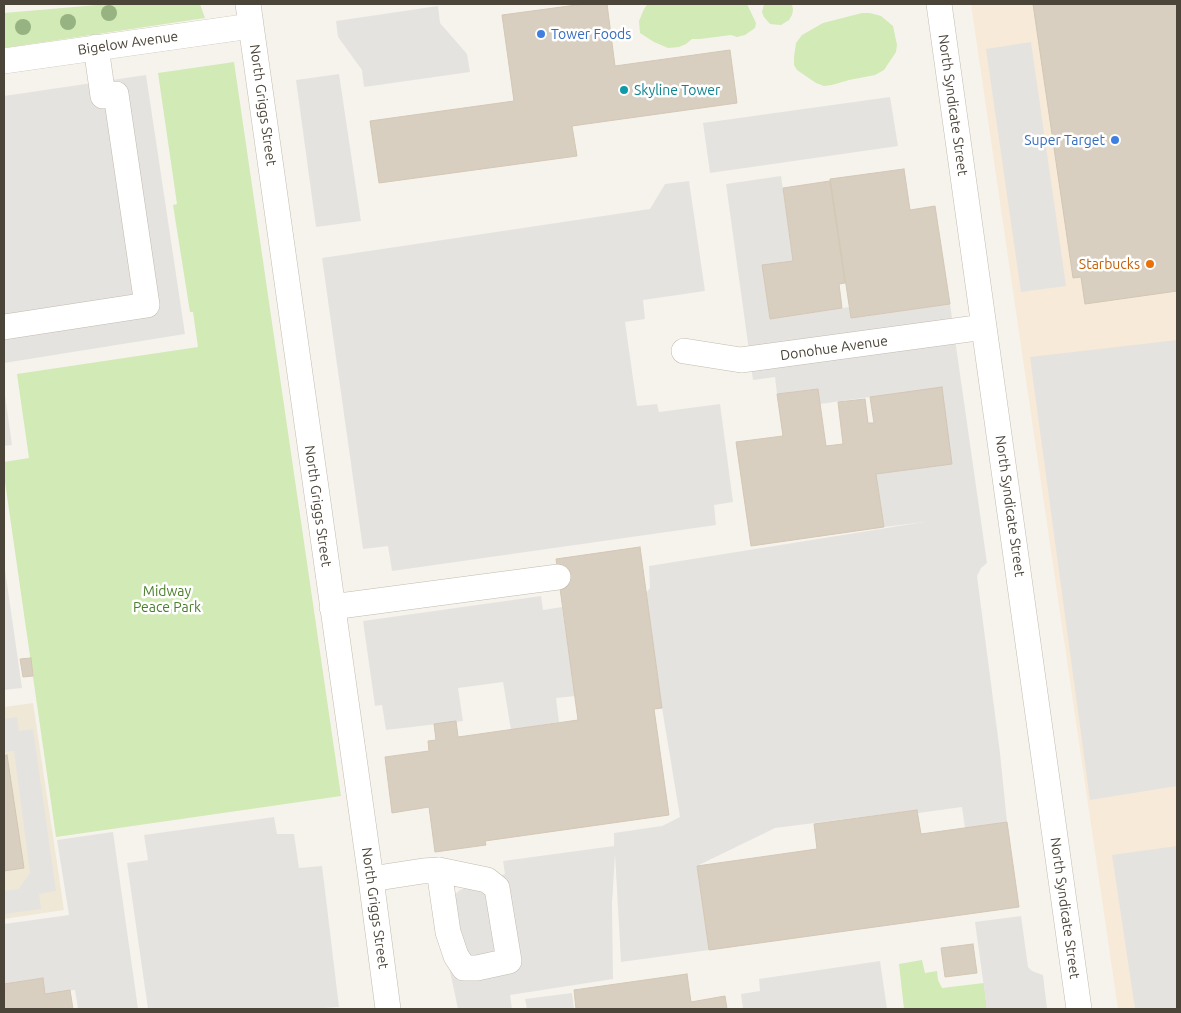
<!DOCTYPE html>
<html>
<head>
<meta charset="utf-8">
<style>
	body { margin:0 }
	#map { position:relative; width:1181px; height:1013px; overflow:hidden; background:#f6f3ec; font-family:Ubuntu,sans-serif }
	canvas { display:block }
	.frame { position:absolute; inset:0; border:5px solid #4b4439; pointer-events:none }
</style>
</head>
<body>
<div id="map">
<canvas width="1181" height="1013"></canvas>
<div class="frame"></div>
</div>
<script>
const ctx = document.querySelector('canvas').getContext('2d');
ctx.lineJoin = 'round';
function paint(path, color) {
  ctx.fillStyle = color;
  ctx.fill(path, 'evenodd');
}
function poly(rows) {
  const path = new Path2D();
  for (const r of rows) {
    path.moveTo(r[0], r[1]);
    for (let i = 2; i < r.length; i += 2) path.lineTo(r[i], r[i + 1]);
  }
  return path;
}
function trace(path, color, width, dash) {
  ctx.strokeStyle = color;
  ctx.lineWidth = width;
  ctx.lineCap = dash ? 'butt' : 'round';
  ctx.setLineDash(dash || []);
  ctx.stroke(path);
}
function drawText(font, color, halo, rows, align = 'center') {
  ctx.font = font + ' Ubuntu,sans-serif';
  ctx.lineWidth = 5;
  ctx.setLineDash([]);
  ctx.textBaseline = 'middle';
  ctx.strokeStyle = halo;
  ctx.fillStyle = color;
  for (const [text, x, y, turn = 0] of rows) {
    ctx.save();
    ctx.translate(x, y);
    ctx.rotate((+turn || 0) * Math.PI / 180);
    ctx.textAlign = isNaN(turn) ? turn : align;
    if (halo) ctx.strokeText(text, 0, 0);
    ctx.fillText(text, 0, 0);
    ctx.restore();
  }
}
paint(poly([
	[971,4,1177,4,1177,1009,1118,1009]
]), '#f7ead8');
paint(poly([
	[33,703,64,910,4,919,4,707]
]), '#efe8d6');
paint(poly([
	[109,4,200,4,205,18,4,48,4,13],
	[658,4,747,4,756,23,755,28,745,35,737,37,731,35,700,39,692,39,686,44,679,47,668,48,654,42,640,33,639,21,644,9,647,5],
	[764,4,792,4,793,10,792,15,789,20,781,25,770,24,764,17,762,12],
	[862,13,870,13,881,16,893,26,897,45,896,52,884,70,875,75,849,80,832,85,824,86,816,83,797,70,794,65,794,57,796,43,802,35,823,23],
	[234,62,341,796,56,837,4,475,4,462,29,458,17,374,198,347,193,312,190,312,173,205,177,204,158,73],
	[922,960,925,973,937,971,938,980,942,988,984,983,987,1009,904,1009,899,964]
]), '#d2eab5');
paint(poly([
	[438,6,440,23,467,54,470,72,364,87,362,70,338,37,336,21],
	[1031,42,1066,286,1021,292,986,49],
	[339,74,361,221,316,227,296,80],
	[146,75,185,334,4,363,4,96],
	[890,97,898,146,710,173,703,123],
	[781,176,793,261,762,266,770,319,849,307,851,318,950,304,987,563,981,568,977,576,1000,753,1007,822,965,828,962,807,918,813,917,810,775,828,697,866,709,950,621,962,615,854,612,904,613,979,510,995,512,1009,458,1009,437,910,460,890,505,874,503,861,614,846,614,833,662,826,680,817,662,708,646,593,650,588,649,566,924,522,884,527,876,474,952,463,870,397,820,404,818,389,777,394,775,377,753,380,726,184],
	[689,181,705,291,643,300,645,319,625,322,637,406,657,404,659,412,720,404,733,502,714,505,716,525,392,571,388,546,363,549,322,258,650,209,665,184],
	[1177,340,1177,786,1090,800,1030,357],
	[4,388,12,445,4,446],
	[4,563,22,688,4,690],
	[541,596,543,610,562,607,575,696,556,698,559,722,511,730,503,682,458,688,463,721,386,730,382,705,375,706,363,621],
	[17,717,19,731,33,729,56,891,39,894,41,909,4,914,4,891,19,889,30,873,14,751,4,752,4,719],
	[274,817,277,834,294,834,299,868,322,866,339,1007,324,1008,321,1009,148,1009,127,863,148,860,144,835],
	[113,832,138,1009,78,1009,75,990,45,994,43,978,4,984,4,924,69,915,57,840],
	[1177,846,1177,1009,1135,1009,1112,855],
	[1021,916,1028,967,1032,971,1043,975,1047,1009,987,1009,975,922],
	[880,961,887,1009,743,1009,741,994,760,991,759,979],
	[572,993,574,1009,527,1009,525,999]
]), '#e5e3e0');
const building = poly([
	[584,4,607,4,615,66,730,50,737,103,572,126,577,156,379,183,370,121,514,101,502,15,584,4],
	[1033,4,1177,4,1177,291,1085,304,1081,277,1073,278,1033,4],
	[904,169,910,210,935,206,950,304,851,318,830,179,904,169],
	[830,181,845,283,839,284,842,308,770,319,762,265,793,261,783,188,830,181],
	[942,387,952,464,876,474,884,527,751,546,736,442,783,436,777,394,818,389,826,446,843,444,838,402,865,399,868,423,874,423,870,397,942,387],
	[640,547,662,708,654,709,669,815,485,841,486,845,435,852,429,807,392,813,385,757,429,751,428,741,436,740,434,724,456,721,458,737,578,720,556,559,640,547],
	[31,658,33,676,23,677,20,659,31,658],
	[7,755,24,868,4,871,4,756,7,755],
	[917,810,921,834,1007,822,1019,907,709,950,697,866,817,849,814,824,917,810],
	[973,944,977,973,945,977,941,948,973,944],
	[687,974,691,1002,725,996,727,1009,576,1009,574,990,687,974],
	[43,978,45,994,70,990,73,1009,4,1009,4,984,43,978]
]);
paint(building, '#d8cfc1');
trace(building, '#d3c7b4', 1);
const minor = poly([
	[248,4,371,879,388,1009],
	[939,4,1079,1009],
	[96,47,103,96],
	[4,61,251,26],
	[4,327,147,305,116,94],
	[684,351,741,360,984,327],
	[332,607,558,577],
	[371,879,423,871,439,870,487,880,497,888,509,961,477,968,464,968,456,956,448,932,439,870]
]);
trace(minor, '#c2bbae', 26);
trace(minor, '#fff', 25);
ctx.fillStyle = '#97b381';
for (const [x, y] of [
	[109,13],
	[68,22],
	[23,27]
]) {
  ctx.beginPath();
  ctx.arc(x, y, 8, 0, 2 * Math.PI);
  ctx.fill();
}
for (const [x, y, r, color] of [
	[541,34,5,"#3f7fe0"],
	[624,90,5,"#0f9aa8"],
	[1115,140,5,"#3f7fe0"],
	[1150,264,5,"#e8710a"]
]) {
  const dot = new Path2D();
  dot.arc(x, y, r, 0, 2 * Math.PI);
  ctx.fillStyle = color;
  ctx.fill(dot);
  trace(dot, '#fff', 2);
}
drawText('14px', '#366cbe', '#fff', [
	["Tower Foods",551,34],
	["Super Target",1105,140,"right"]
], 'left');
drawText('14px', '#4b4439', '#fff', [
	["Bigelow Avenue",128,43,-8],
	["North Griggs Street",263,105,82],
	["North Syndicate Street",953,105,82],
	["Donohue Avenue",834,348,-8],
	["North Griggs Street",318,506,82],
	["North Syndicate Street",1010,506,82],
	["North Griggs Street",375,908,82],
	["North Syndicate Street",1065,908,82]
]);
drawText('14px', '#0d838f', '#fff', [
	["Skyline Tower",634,90]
], 'left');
drawText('14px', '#c56008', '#fff', [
	["Starbucks",1140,264]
], 'right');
drawText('14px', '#4a7f2a', '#fff', [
	["Midway",167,591],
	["Peace Park",167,607]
]);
</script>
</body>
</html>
